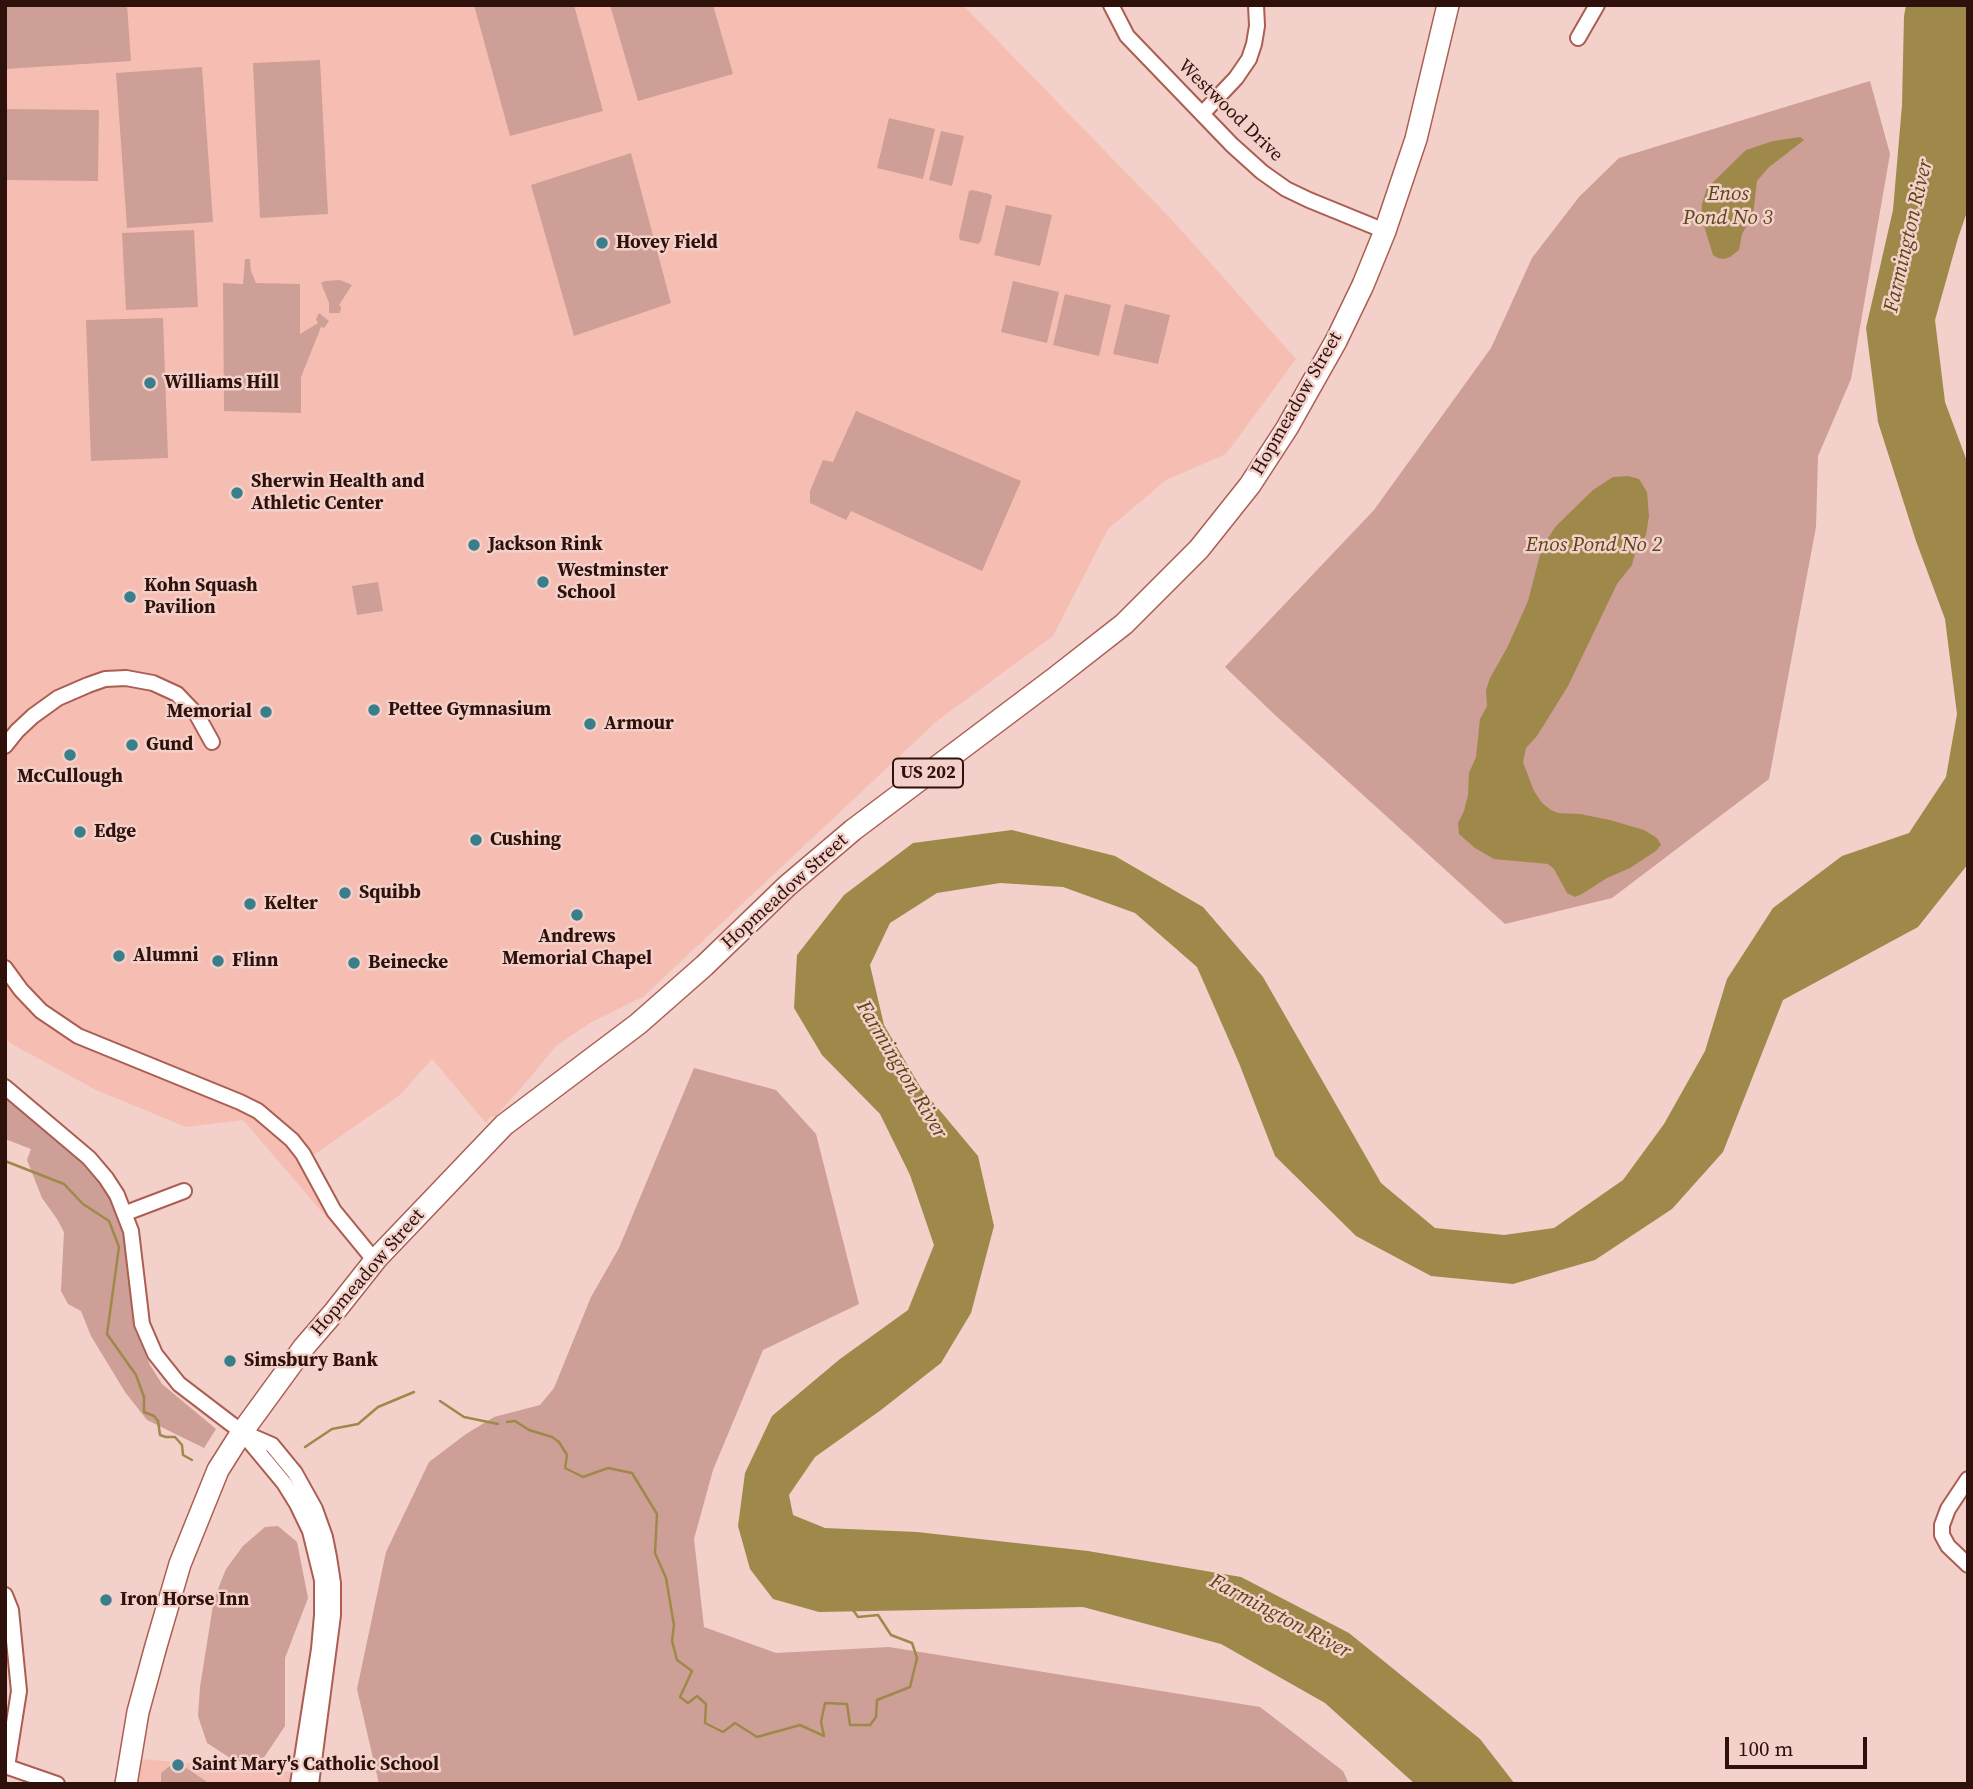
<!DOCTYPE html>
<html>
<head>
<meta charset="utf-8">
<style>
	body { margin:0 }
	#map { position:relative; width:1973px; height:1789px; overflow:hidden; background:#f3d0c9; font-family:"Source Serif 4",serif }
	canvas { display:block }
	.frame { position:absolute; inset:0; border:7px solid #2f110c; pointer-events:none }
	.scale { position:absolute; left:1725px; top:1737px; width:142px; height:32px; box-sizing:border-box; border:4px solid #2f110c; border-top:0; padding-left:9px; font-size:21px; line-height:24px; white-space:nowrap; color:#2f110c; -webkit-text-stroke:5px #f3d0c9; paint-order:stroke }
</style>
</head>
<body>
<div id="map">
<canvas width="1973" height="1789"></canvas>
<div class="frame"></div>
<div class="scale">100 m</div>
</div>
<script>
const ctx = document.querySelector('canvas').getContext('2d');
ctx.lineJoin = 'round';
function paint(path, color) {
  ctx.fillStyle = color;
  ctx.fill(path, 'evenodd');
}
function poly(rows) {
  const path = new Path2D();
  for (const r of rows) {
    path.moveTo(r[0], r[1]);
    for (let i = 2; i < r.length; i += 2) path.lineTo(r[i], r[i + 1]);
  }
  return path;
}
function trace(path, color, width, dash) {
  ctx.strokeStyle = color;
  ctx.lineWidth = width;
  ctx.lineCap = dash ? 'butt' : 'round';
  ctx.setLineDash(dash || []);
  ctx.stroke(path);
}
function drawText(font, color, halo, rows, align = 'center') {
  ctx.font = font + ' "Source Serif 4",serif';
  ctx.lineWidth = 5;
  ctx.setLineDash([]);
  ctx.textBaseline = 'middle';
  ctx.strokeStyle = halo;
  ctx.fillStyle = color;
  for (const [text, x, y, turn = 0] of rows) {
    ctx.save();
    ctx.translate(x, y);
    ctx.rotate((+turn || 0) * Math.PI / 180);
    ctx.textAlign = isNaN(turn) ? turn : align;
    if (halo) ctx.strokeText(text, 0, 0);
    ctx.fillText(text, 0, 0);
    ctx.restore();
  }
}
paint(poly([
	[5,5,963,5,1173,221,1296,359,1226,454,1166,480,1108,529,1053,636,937,721,643,997,590,1023,556,1046,528,1080,496,1116,490,1117,486,1123,432,1059,401,1094,301,1164,374,1250,363,1260,243,1120,186,1127,96,1090,10,1043,5,1038],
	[140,1759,294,1772,292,1784,137,1784]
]), '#f6beb3');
paint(poly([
	[5,5,127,5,131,61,5,69],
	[474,5,574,5,603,111,510,136],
	[610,5,713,5,733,74,638,101],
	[320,60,328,214,260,218,253,63],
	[202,67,213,222,127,228,116,73],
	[1870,81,1890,154,1851,379,1818,456,1816,527,1769,779,1612,898,1505,924,1275,715,1225,667,1374,510,1491,348,1532,258,1579,197,1619,158],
	[5,109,99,110,98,181,5,180],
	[889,118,935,129,923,179,877,168],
	[941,131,964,136,952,186,929,180],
	[631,153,671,303,574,336,531,185],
	[972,190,990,194,992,196,981,241,978,244,960,240,959,236,969,191],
	[1006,205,1052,215,1040,266,994,255],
	[194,230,198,307,126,310,122,233],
	[245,259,250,259,251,271,256,283,300,284,300,334,318,323,316,319,319,313,329,321,324,328,321,327,301,377,301,413,224,411,223,283,243,284],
	[340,280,352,285,339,305,341,307,340,313,329,313,329,303,321,283,325,281],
	[1013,281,1059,292,1047,343,1001,332],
	[1065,294,1111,305,1099,356,1053,345],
	[1125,304,1170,315,1158,364,1113,354],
	[163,318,168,458,91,461,86,320],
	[856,411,1021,481,982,571,851,511,846,520,810,503,810,491,823,460,833,462],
	[378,582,383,611,357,615,352,586],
	[694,1068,776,1090,816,1134,859,1304,763,1350,713,1470,694,1539,704,1627,776,1653,889,1647,1260,1707,1343,1771,1349,1784,379,1784,357,1689,386,1552,429,1462,466,1434,494,1417,540,1405,554,1388,591,1297,619,1248],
	[5,1097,62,1140,80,1158,106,1190,117,1212,129,1257,135,1330,150,1365,162,1384,216,1429,204,1448,147,1420,125,1392,91,1336,81,1311,68,1304,61,1291,64,1232,57,1219,42,1198,27,1160,31,1149,5,1139],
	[278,1526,297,1542,308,1598,285,1658,285,1726,261,1762,235,1761,207,1743,198,1716,200,1687,214,1599,226,1569,243,1546,265,1527],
	[171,1765,182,1765,210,1784,161,1784,161,1773]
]), '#cd9f96');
paint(poly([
	[1906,5,1968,5,1968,209,1958,238,1935,320,1945,402,1968,464,1968,864,1918,927,1783,1000,1723,1152,1672,1209,1595,1260,1513,1284,1431,1276,1356,1236,1275,1156,1239,1063,1197,967,1135,913,1063,887,1000,883,937,893,890,923,870,965,884,1025,921,1088,978,1156,994,1226,971,1313,941,1363,881,1410,815,1457,789,1495,793,1515,825,1528,917,1532,1088,1551,1241,1577,1349,1633,1480,1739,1515,1784,1415,1784,1325,1703,1221,1644,1083,1607,819,1612,773,1599,750,1569,738,1526,745,1473,772,1416,840,1359,908,1310,934,1245,910,1175,880,1114,822,1055,794,1008,797,955,844,895,913,843,1012,830,1115,856,1203,907,1263,977,1381,1183,1435,1228,1504,1235,1554,1228,1623,1180,1664,1124,1705,1051,1727,979,1773,908,1842,856,1909,833,1946,777,1957,714,1945,619,1916,541,1878,422,1866,328,1893,210,1902,105,1904,16],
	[1800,137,1804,140,1768,168,1757,181,1753,215,1742,234,1739,250,1730,257,1724,259,1718,258,1713,255,1701,216,1702,204,1707,188,1746,150,1773,141],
	[1628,476,1639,479,1647,492,1649,516,1646,535,1635,553,1632,565,1617,584,1568,686,1537,736,1526,748,1523,762,1534,791,1542,803,1551,810,1558,813,1580,814,1610,820,1644,830,1657,838,1661,845,1656,851,1630,868,1607,878,1582,894,1575,897,1567,893,1554,869,1548,864,1494,859,1475,848,1459,834,1458,823,1464,811,1468,795,1469,773,1476,757,1480,719,1487,706,1486,690,1490,678,1507,648,1528,601,1542,547,1556,526,1593,490,1613,477]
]), '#9f894a');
trace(poly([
	[5,1161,64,1184,83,1204,109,1221,119,1247,107,1334,136,1375,144,1397,144,1412,154,1416,158,1421,160,1435,166,1437,175,1437,182,1445,183,1455,192,1460],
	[440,1401,464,1417,498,1424],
	[507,1422,515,1421,529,1430,552,1437,559,1442,567,1455,565,1468,583,1477,608,1468,632,1473,657,1514,655,1553,666,1578,674,1625,672,1641,677,1660,692,1671,680,1697,688,1703,697,1696,706,1704,705,1723,723,1732,735,1723,757,1737,800,1725,824,1736,821,1722,825,1703,847,1704,850,1725,870,1725,876,1717,877,1700,910,1687,917,1658,912,1643,891,1635,878,1615,858,1617,853,1610],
	[305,1447,332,1429,358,1424,378,1407,414,1392]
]), '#9f894a', 2.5);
const minor = poly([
	[1111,5,1127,36,1232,145,1262,172,1286,189,1309,200,1385,231],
	[1578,38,1597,5],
	[1202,114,1236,78,1249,59,1254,44,1257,26,1256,5],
	[5,746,17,731,33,716,58,698,88,685,105,679,126,678,153,683,177,694,197,715,212,742],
	[5,968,21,990,41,1011,78,1036,240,1102,258,1111,292,1140,303,1154,334,1211,375,1261],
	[5,1087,89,1158,106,1178,117,1195,131,1231,142,1324,155,1354,179,1384,230,1423,242,1432,272,1445,295,1473,315,1509,325,1537,329,1557,333,1583,333,1615,311,1784],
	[126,1213,184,1191],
	[245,1436,284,1483,297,1504,310,1531,322,1580,322,1615,319,1649,298,1784],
	[1968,1479,1948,1509,1942,1525,1942,1535,1948,1546,1968,1565],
	[5,1595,11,1610,19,1691,7,1767],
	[5,1766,57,1784]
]);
const highway = poly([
	[126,1784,138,1712,156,1646,180,1564,218,1470,242,1432,304,1347,335,1311,377,1258,504,1125,638,1024,704,966,787,886,853,830,1055,678,1124,624,1199,549,1250,485,1287,428,1336,341,1363,285,1385,231,1416,139,1448,5]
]);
trace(minor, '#ab5e51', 18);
trace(highway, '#ab5e51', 24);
trace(minor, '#fff', 14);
trace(highway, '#fff', 21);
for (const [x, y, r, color] of [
	[602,243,7,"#397f8b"],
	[150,383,7,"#397f8b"],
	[237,493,7,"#397f8b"],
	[474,545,7,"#397f8b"],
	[543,582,7,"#397f8b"],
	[130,597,7,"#397f8b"],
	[374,710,7,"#397f8b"],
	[266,712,7,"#397f8b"],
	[590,724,7,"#397f8b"],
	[132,745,7,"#397f8b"],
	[70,755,7,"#397f8b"],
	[80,832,7,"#397f8b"],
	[476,840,7,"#397f8b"],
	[345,893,7,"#397f8b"],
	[250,904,7,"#397f8b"],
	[577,915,7,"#397f8b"],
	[119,956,7,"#397f8b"],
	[218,961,7,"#397f8b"],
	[354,963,7,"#397f8b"],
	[230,1361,7,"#397f8b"],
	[106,1600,7,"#397f8b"],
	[178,1765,7,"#397f8b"]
]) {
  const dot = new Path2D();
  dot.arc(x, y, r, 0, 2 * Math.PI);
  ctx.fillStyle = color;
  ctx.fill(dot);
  trace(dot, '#f3d0c9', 2.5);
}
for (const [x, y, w] of [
	[928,773,70]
]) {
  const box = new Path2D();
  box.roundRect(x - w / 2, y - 14.5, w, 29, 5);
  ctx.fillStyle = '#f3d0c9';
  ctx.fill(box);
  trace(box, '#2f110c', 2);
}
drawText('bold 18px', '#2f110c', null, [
	["US 202",928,773]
]);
drawText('19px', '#2f110c', '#f3d0c9', [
	["Westwood Drive",1230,111,44],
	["Hopmeadow Street",1297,404,-60],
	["Hopmeadow Street",785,892,-42],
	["Hopmeadow Street",368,1273,-49]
]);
drawText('bold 19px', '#2f110c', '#f3d0c9', [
	["Hovey Field",616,243],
	["Williams Hill",164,383],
	["Sherwin Health and",251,482],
	["Athletic Center",251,504],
	["Jackson Rink",488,545],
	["Westminster",557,571],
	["School",557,593],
	["Kohn Squash",144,586],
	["Pavilion",144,608],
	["Pettee Gymnasium",388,710],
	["Memorial",252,712,"right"],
	["Armour",604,724],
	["Gund",146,745],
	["McCullough",70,777,"center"],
	["Edge",94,832],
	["Cushing",490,840],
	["Squibb",359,893],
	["Kelter",264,904],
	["Andrews",577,937,"center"],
	["Memorial Chapel",577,959,"center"],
	["Alumni",133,956],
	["Flinn",232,961],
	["Beinecke",368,963],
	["Simsbury Bank",244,1361],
	["Iron Horse Inn",120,1600],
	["Saint Mary's Catholic School",192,1765]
], 'left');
drawText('italic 21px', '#584816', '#f3d0c9', [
	["Enos",1728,195],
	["Pond No 3",1728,219],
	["Farmington River",1909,236,-77],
	["Enos Pond No 2",1594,546],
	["Farmington River",901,1070,59],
	["Farmington River",1280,1617,28]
]);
</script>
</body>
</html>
